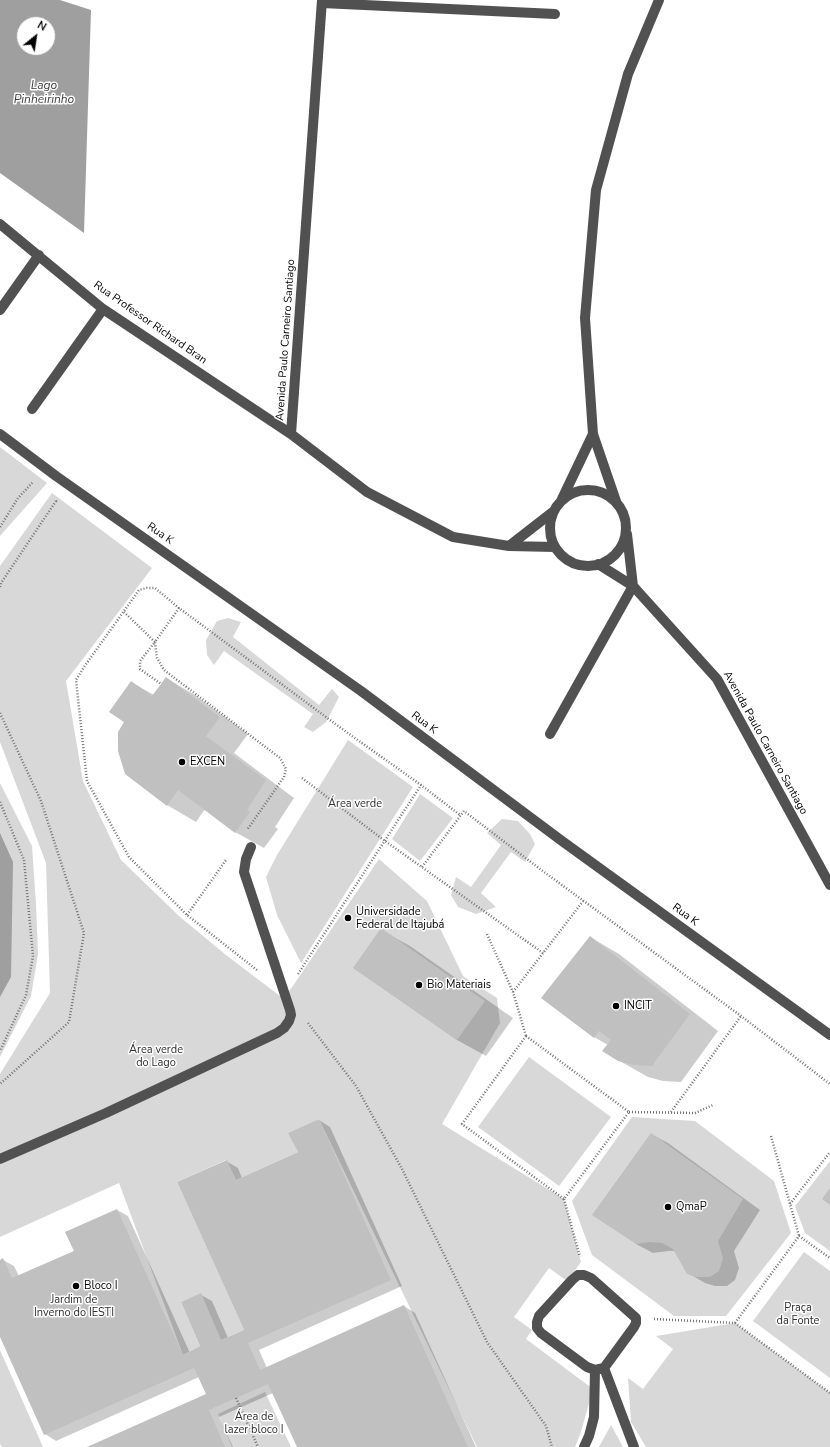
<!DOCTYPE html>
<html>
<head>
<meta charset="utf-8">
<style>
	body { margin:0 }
	#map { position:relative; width:830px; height:1447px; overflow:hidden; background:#fff; font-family:"Nunito Sans",sans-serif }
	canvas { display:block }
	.north { position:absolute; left:16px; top:16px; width:40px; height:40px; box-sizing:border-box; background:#fff; border:1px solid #999; border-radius:50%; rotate:30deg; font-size:11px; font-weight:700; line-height:16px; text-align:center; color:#000 }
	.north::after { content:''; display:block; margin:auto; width:14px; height:18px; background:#000; clip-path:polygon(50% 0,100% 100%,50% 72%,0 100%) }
</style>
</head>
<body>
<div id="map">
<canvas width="830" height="1447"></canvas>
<div class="north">N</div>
</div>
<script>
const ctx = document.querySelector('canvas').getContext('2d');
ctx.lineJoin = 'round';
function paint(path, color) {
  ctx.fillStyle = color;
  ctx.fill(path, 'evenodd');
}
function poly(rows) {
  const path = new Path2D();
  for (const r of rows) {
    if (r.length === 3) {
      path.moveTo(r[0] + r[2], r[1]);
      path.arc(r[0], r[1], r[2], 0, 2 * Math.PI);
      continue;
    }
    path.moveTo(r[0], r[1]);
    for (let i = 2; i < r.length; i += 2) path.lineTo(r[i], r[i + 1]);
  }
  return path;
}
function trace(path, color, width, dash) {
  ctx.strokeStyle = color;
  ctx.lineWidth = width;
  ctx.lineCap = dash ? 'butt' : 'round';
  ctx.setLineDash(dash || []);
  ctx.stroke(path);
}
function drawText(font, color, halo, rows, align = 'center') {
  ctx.font = font + ' "Nunito Sans",sans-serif';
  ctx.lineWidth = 3;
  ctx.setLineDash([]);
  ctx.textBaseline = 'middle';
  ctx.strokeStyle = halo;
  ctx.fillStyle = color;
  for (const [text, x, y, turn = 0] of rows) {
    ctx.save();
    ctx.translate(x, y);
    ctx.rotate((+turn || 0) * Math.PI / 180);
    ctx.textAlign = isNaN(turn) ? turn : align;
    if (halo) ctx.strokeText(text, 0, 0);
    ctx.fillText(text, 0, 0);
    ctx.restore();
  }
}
paint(poly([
	[0,447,47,483,0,536],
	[52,493,152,568,66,681,83,781,121,860,179,916,226,955,284,999,379,859,427,901,463,976,497,998,500,1023,442,1124,564,1199,581,1262,567,1281,549,1268,514,1317,532,1330,526,1339,593,1389,580,1435,575,1447,477,1447,319,1119,289,1133,298,1152,236,1180,226,1160,177,1182,244,1330,221,1340,200,1294,181,1302,200,1346,183,1355,119,1183,0,1237,0,1074,50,993,46,863,0,742,0,566],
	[228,618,241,622,233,637,319,705,332,689,339,697,326,722,313,732,304,727,313,714,224,651,214,665,207,655,206,640,217,621],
	[348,740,413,787,301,963,277,915,266,877,277,855],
	[0,783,32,846,36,904,38,954,31,996,0,1057],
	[420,794,453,818,420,861,392,839],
	[502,819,518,821,530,834,535,844,525,862,511,852,481,893,496,907,476,914,458,907,451,895,456,877,471,887,501,845,487,833],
	[529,1057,611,1117,559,1186,478,1127],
	[632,1117,695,1121,774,1181,791,1233,726,1316,674,1316,592,1255,572,1201],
	[830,1161,830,1251,805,1233,795,1206],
	[804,1252,830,1271,830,1378,753,1321],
	[735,1323,830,1393,830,1447,646,1447,631,1422,628,1378,643,1389,673,1349,656,1336],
	[0,1350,43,1447,2,1447,0,1444],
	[265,1392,291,1447,232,1447,218,1414],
	[611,1425,623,1447,599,1447]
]), '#d8d8d8');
paint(poly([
	[0,0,60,0,91,10,84,233,0,173],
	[24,24,48,24,48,48,24,48],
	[0,833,13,862,11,977,0,997]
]), '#9f9f9f');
paint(poly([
	[166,678,195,695,248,734,234,753,294,798,275,827,278,829,264,848,235,832,205,809,196,822,167,805,125,722,131,682,154,695],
	[381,930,410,946,513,1018,486,1056,457,1040,354,968],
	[590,937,619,954,718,1031,681,1082,663,1081,648,1077,618,1060,608,1045,594,1037],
	[319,1120,330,1127,402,1286,259,1350,267,1368,404,1306,415,1313,476,1447,298,1447,273,1393,219,1417,233,1447,89,1447,207,1394,199,1377,56,1441,45,1434,0,1335,0,1261,3,1260,14,1266,19,1276,75,1251,117,1210,128,1216,190,1353,202,1347,201,1295,212,1301,228,1338,245,1330,226,1161,238,1168,242,1178,299,1153],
	[651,1134,668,1143,760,1210,734,1251,739,1268,735,1280,727,1286,715,1286,705,1283,688,1273,675,1251,668,1251,653,1253,636,1244]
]), '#0003');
paint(poly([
	[166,677,220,717,206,736,266,780,247,810,250,812,235,833,178,790,167,806,125,774,118,751,118,732,124,722,109,712,131,681,152,696],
	[381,928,485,1001,457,1040,353,968],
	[590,936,690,1014,652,1066,633,1065,618,1061,602,1051,611,1040,599,1031,594,1038,541,998],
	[319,1119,391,1280,248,1343,260,1370,404,1305,468,1447,297,1447,268,1384,209,1410,225,1447,87,1447,206,1394,194,1368,44,1435,0,1337,0,1260,3,1258,12,1278,74,1251,65,1232,117,1209,183,1355,200,1346,181,1302,201,1293,221,1340,244,1330,177,1182,227,1160,236,1180,298,1152,288,1133],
	[651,1133,743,1199,718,1241,723,1258,719,1271,710,1277,697,1277,687,1274,673,1249,662,1243,650,1242,636,1244,592,1215],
	[830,1188,830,1205,822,1199]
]), '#c0c0c0');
trace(poly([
	[0,527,18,498,33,482],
	[0,587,1,583,56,501,55,500],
	[179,608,155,642,157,658,164,670,280,758,286,769,284,777,247,830],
	[124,612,155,642,140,661,140,669,161,684],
	[0,713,41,801,84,933,69,1022,0,1084],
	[302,778,385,841,543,953],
	[0,802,24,860,33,956,26,995,0,1051],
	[422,867,464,811,540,869,741,1016,830,1084],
	[187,915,226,860],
	[487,934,513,992,526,1036],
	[257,970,187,915,129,857,87,781,76,680,84,667,139,590,147,588,155,588,179,608,338,726,421,785,460,815],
	[298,974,421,785],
	[513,992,584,900],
	[308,1023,356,1086,402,1169,487,1342,546,1426,552,1447],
	[526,1036,629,1112,564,1199,462,1124,526,1036],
	[629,1112,695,1113,713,1105],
	[671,1112,741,1016],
	[771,1136,799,1236],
	[564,1199,580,1257],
	[790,1204,830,1152],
	[654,1319,735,1323,830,1393],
	[735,1323,799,1236,830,1258],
	[236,1398,258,1447]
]), '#737373', 2.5, [1, 2]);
trace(poly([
	[322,0,291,434,367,492,453,537,509,546,555,547],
	[322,3,555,14],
	[0,224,103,309,291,434],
	[0,310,39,255],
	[32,409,103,309],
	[0,434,56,476,361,691,562,841,830,1035],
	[588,528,38],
	[562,499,593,434],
	[617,504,593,434,585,318,596,190,628,74,659,0],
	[509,546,554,511],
	[598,564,633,586,717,679,830,885],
	[550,734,633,586,627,534],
	[0,1159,106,1113,277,1033,284,1028,289,1021,291,1015,290,1010,244,872,246,859,251,847],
	[578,1275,584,1275,591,1278,636,1318,636,1323,634,1327,604,1368,595,1370,587,1367,541,1333,537,1328,537,1322,539,1316,572,1280,578,1275],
	[604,1368,634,1447],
	[584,1447,589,1436,594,1417,595,1370]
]), '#515151', 10);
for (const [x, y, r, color] of [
	[182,762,4,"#000"],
	[348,918,4,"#000"],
	[419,985,4,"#000"],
	[616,1006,4,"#000"],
	[668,1207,4,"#000"],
	[76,1286,4,"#000"]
]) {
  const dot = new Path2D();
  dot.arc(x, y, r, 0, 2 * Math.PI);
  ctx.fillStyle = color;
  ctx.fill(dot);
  trace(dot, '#fff', 1.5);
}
drawText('11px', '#000', '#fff', [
	["Rua Professor Richard Bran",150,323,35],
	["Avenida Paulo Carneiro Santiago",286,340,-86],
	["Rua K",160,534,35],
	["Rua K",424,723,37],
	["Avenida Paulo Carneiro Santiago",765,743,61],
	["Rua K",685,915,36]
]);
drawText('11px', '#000', '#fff', [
	["EXCEN",190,762],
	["Universidade",356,912],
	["Federal de Itajubá",356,925],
	["Bio Materiais",427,985],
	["INCIT",624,1006],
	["QmaP",676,1207],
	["Bloco I",84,1286]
], 'left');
drawText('11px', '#2f2f2f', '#fff', [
	["Área verde",355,804],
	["Área verde",156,1050],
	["do Lago",156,1063],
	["Jardim de",74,1300],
	["Inverno do IESTI",74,1313],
	["Praça",798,1308],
	["da Fonte",798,1321],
	["Área de",254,1417],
	["lazer bloco I",254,1430]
]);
drawText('italic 12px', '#404040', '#fff', [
	["Lago",44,86],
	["Pinheirinho",44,100]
]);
</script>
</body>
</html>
